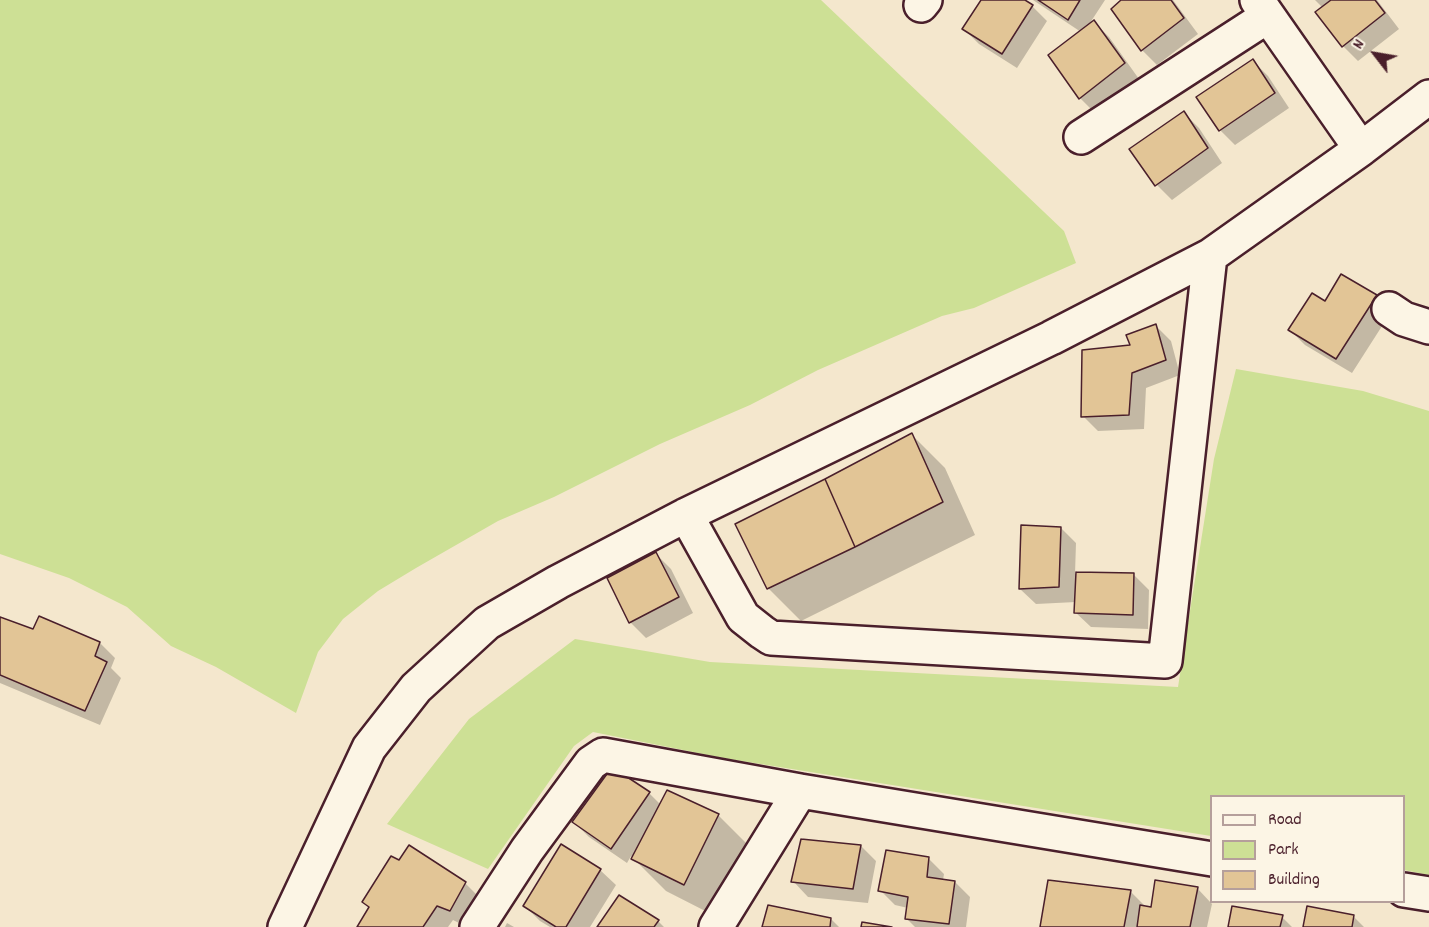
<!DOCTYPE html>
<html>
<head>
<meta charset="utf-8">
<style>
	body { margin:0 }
	#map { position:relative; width:1429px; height:927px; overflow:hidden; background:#f4e7cd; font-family:Dekko,sans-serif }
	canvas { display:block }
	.legend { position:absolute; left:1210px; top:795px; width:195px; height:108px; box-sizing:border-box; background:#fcf5e5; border:2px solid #b59f9b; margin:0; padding:8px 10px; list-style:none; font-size:18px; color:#4a1f2b }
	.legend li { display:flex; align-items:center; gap:12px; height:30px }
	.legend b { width:30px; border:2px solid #b59f9b }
	.north { position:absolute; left:1345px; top:24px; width:60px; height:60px; -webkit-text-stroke:4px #fcf5e5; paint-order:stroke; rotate:301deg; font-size:16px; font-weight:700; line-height:24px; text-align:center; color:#4a1f2b }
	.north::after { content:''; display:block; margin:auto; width:21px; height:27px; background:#4a1f2b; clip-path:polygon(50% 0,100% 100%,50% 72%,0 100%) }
</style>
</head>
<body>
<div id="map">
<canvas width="1429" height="927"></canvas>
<ul class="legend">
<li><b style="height:8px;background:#fcf5e5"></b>Road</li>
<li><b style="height:16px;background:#cde095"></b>Park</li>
<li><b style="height:16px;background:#e2c596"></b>Building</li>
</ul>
<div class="north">N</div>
</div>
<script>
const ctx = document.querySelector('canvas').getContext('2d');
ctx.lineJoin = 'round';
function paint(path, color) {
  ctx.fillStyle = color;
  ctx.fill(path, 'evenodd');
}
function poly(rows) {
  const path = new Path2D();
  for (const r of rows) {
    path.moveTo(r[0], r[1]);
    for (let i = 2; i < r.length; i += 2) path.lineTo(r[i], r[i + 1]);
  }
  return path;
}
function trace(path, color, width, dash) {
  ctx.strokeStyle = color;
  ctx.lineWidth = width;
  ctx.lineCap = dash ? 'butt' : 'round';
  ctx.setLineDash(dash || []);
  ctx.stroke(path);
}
paint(poly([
	[0,0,821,0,1064,231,1076,263,974,308,942,316,818,370,750,405,660,444,554,497,498,521,416,568,378,591,343,619,318,652,296,713,216,667,171,646,127,607,69,578,0,554],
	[1236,369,1363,391,1429,411,1429,875,1404,870,1404,796,1212,796,1211,836,723,758,593,732,574,746,488,869,387,824,469,719,575,639,710,662,1178,687,1214,459]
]), '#cde095');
paint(poly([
	[982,0,1022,0,1032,6,1047,21,1017,68,979,44,964,29],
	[1033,0,1105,0,1088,26,1094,22,1109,37,1139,79,1095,113,1080,98,1081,32],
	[1124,0,1173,0,1198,34,1157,65,1142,50],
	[1315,0,1377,0,1399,29,1358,61,1343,46,1323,8],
	[1253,61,1268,76,1289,108,1235,145,1220,130],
	[1184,113,1199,128,1222,163,1172,200,1157,185],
	[1342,276,1376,297,1391,312,1352,373,1305,345,1290,330,1325,303],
	[1156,326,1171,341,1180,375,1146,388,1144,429,1098,431,1083,416,1133,347],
	[912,435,945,468,975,535,801,621,768,588],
	[1061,528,1076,543,1075,574,1134,575,1149,590,1148,629,1091,627,1075,612,1076,602,1036,604,1020,589],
	[656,554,671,569,693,613,646,638,630,622,609,579],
	[39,618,100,643,115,658,111,668,121,678,100,725,0,683,0,619,34,631],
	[649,793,661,805,718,815,751,848,717,917,666,891,631,856,627,863,589,837,574,822],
	[561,846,600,870,616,885,590,927,550,927,540,921,525,906],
	[861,846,876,861,868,903,808,897,793,881],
	[929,859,944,874,943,880,955,882,970,897,966,927,915,927,907,919,908,908,895,905,880,890],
	[465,883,480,898,465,926,453,920,448,927,358,927],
	[1197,888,1212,904,1207,927,1041,927,1130,891,1145,906,1152,909],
	[1282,917,1292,927,1230,927],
	[1354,917,1364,927,1305,927],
	[831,919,839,927,764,927],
	[658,921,664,927,599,927],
	[507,923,514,927,505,927]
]), '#0003');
const building = poly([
	[981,0,1025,0,1033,5,1002,54,962,29,981,0],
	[1038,0,1080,0,1068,20,1038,0],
	[1121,0,1171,0,1184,18,1141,51,1111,9,1121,0],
	[1331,0,1375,0,1385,13,1342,47,1315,12,1331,0],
	[1094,20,1125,63,1079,99,1048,55,1094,20],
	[1253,59,1275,93,1219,131,1196,97,1253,59],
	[1184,111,1208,148,1155,186,1129,149,1184,111],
	[1341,274,1377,295,1336,359,1288,330,1312,293,1325,301,1341,274],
	[1156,324,1166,360,1132,373,1129,415,1081,417,1082,350,1130,345,1126,335,1156,324],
	[912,433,943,502,855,547,825,479,912,433],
	[825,479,855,547,767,589,735,524,825,479],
	[1021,525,1061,527,1059,587,1019,589,1021,525],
	[656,552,679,597,629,623,607,578,656,552],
	[1076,572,1134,573,1133,615,1074,613,1076,572],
	[39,616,100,642,95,656,107,662,85,711,0,675,0,617,33,629,39,616],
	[612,767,650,792,611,849,572,822,612,767],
	[667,790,719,814,684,885,631,859,667,790],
	[801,839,861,845,853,889,791,882,801,839],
	[561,844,601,869,566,927,556,927,523,906,561,844],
	[409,845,466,882,450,911,437,906,423,927,357,927,369,907,362,902,391,856,399,860,409,845],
	[886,850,929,857,927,877,955,881,949,924,905,919,908,897,878,891,886,850],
	[1048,880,1131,890,1124,927,1040,927,1048,880],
	[1155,880,1198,887,1190,927,1137,927,1140,905,1151,907,1155,880],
	[619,895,659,920,654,927,597,927,619,895],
	[768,905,831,918,830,927,762,927,768,905],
	[1232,906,1283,915,1280,927,1228,927,1232,906],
	[1307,906,1354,915,1352,927,1303,927,1307,906],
	[862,922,892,927,861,927,862,922]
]);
paint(building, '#e2c596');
trace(building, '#4a1f2b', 1.5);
const minor = poly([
	[1257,0,1361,149],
	[921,5,925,0],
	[1081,137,1268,16],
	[1389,309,1404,319,1429,327],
	[686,515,743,617,762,632,771,638,1165,661,1210,256],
	[1404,890,1429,894],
	[285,927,369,748,416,688,487,623,558,582,686,515,1051,338,1210,256,1361,149,1429,97],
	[477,927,527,850,591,763,603,755,800,791],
	[716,927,800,791,1212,859]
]);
trace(minor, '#4a1f2b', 38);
trace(minor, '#fcf5e5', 33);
</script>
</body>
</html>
